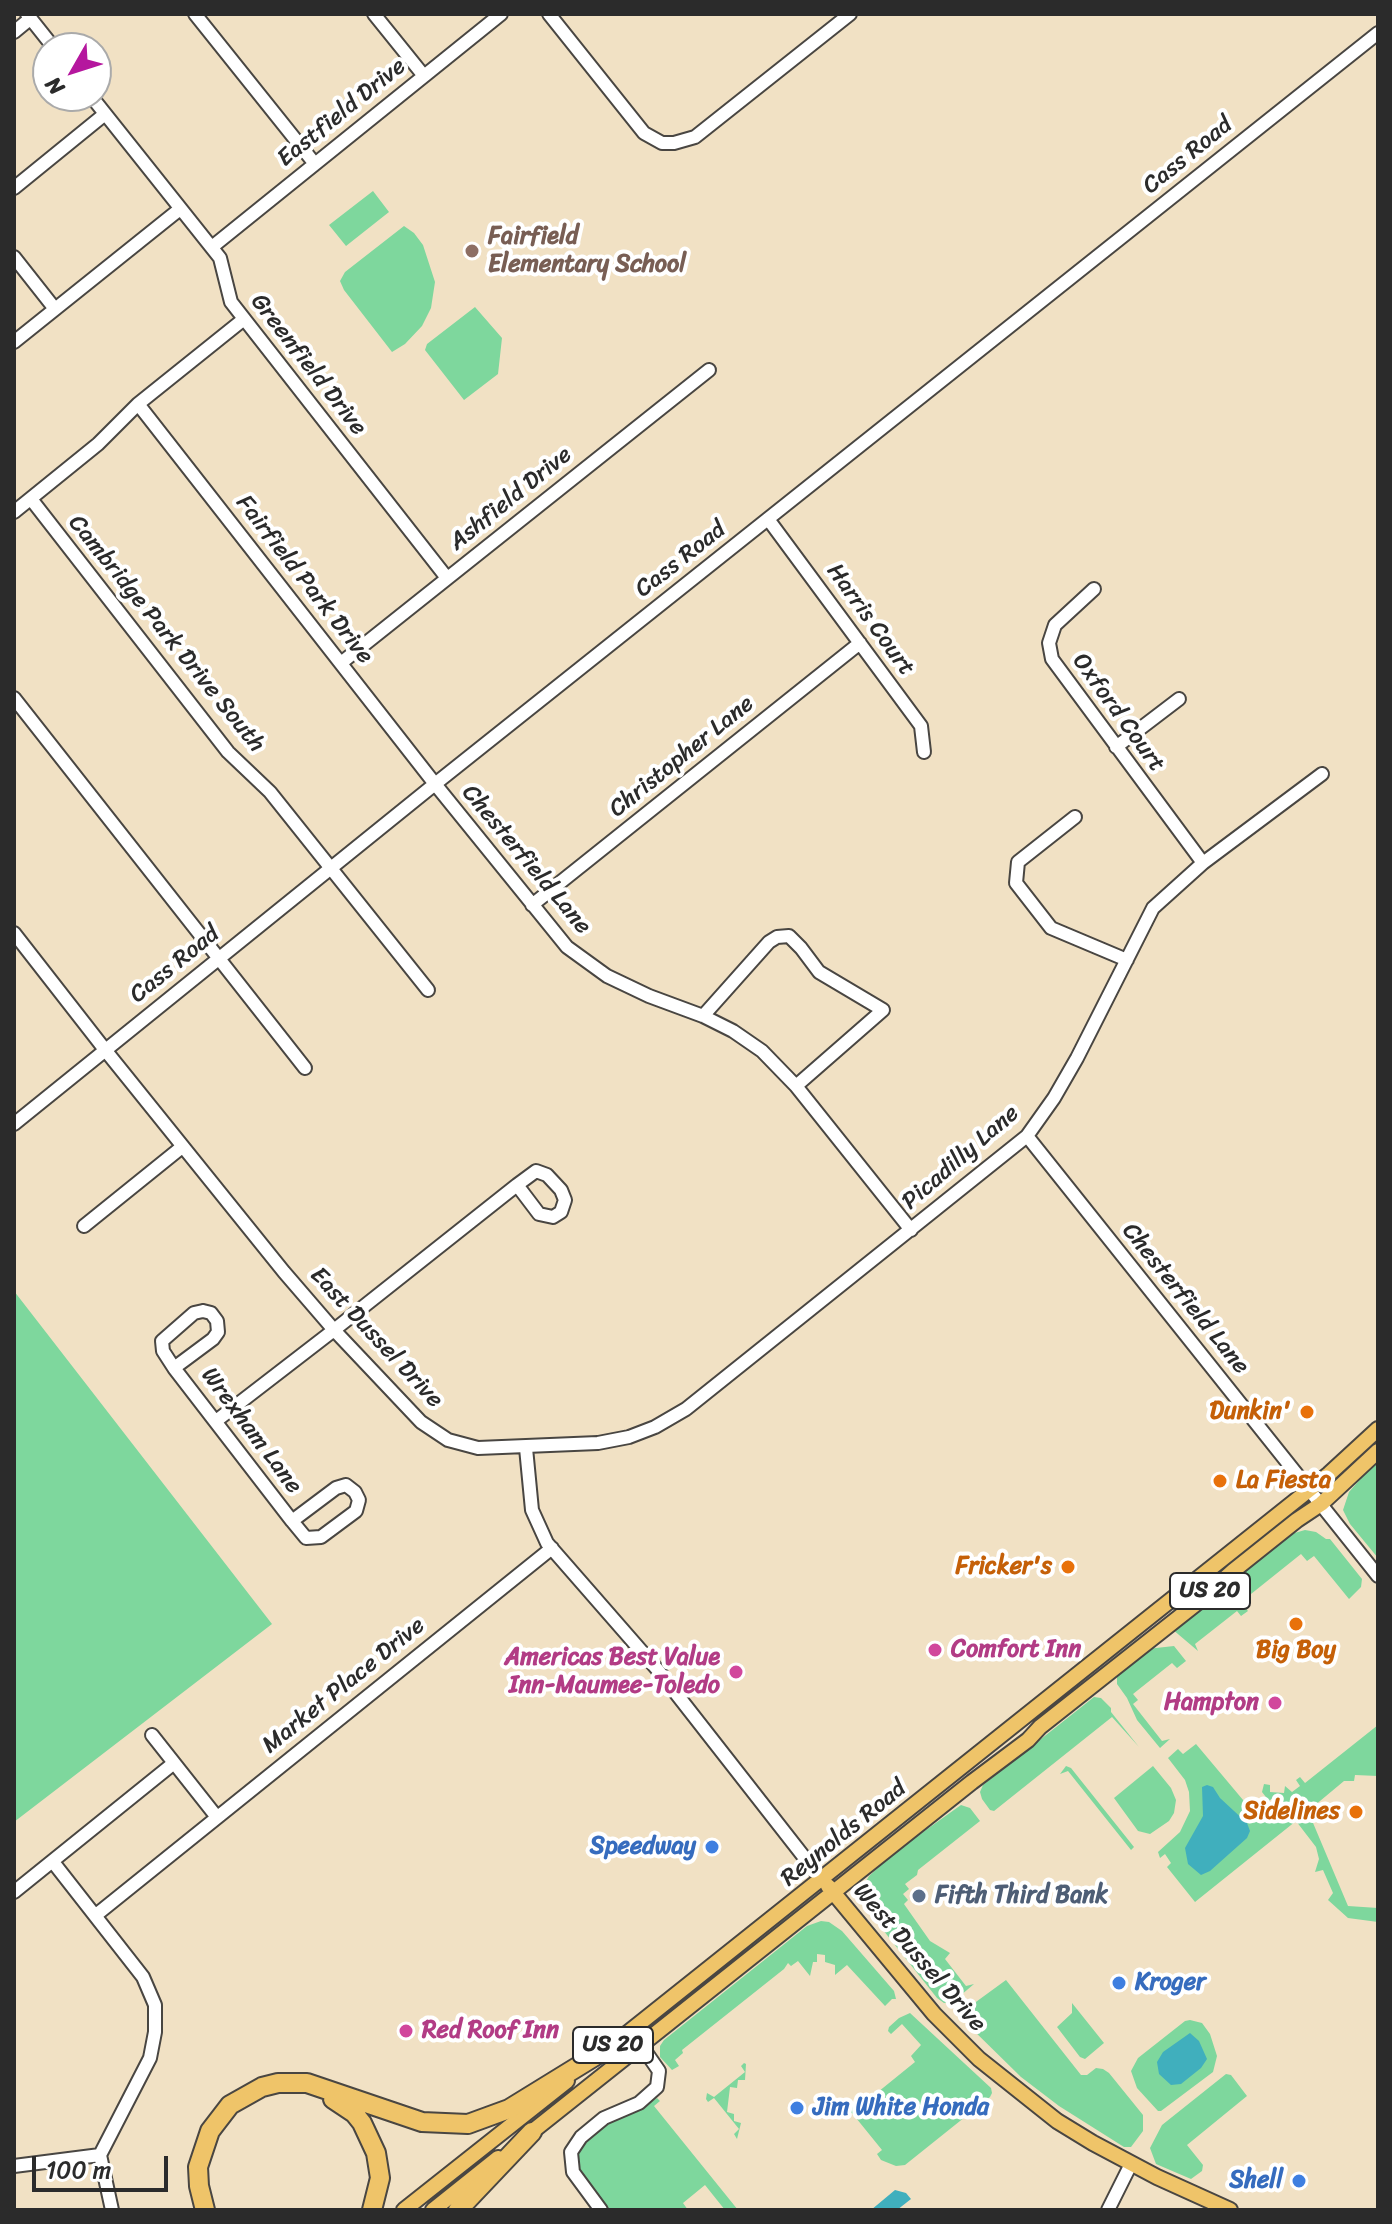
<!DOCTYPE html>
<html>
<head>
<meta charset="utf-8">
<style>
	body { margin:0 }
	#map { position:relative; width:1392px; height:2224px; overflow:hidden; background:#f1e1c4; font-family:Sriracha,sans-serif }
	canvas { display:block }
	.frame { position:absolute; inset:0; border:16px solid #2b2b2b; pointer-events:none }
	.north { position:absolute; left:32px; top:32px; width:80px; height:80px; box-sizing:border-box; background:#fff; border:2px solid #aaa; border-radius:50%; rotate:231deg; font-size:22px; font-weight:700; line-height:32px; text-align:center; color:#2b2b2b }
	.north::after { content:''; display:block; margin:auto; width:28px; height:36px; background:#b5179e; clip-path:polygon(50% 0,100% 100%,50% 72%,0 100%) }
	.scale { position:absolute; left:32px; top:2156px; width:136px; height:36px; box-sizing:border-box; border:4px solid #2b2b2b; border-top:0; padding-left:10px; font-size:24px; line-height:28px; white-space:nowrap; color:#2b2b2b; -webkit-text-stroke:6px #fff; paint-order:stroke }
</style>
</head>
<body>
<div id="map">
<canvas width="1392" height="2224"></canvas>
<div class="frame"></div>
<div class="north">N</div>
<div class="scale">100 m</div>
</div>
<script>
const ctx = document.querySelector('canvas').getContext('2d');
ctx.lineJoin = 'round';
function paint(path, color) {
  ctx.fillStyle = color;
  ctx.fill(path, 'evenodd');
}
function poly(rows) {
  const path = new Path2D();
  for (const r of rows) {
    path.moveTo(r[0], r[1]);
    for (let i = 2; i < r.length; i += 2) path.lineTo(r[i], r[i + 1]);
  }
  return path;
}
function trace(path, color, width, dash) {
  ctx.strokeStyle = color;
  ctx.lineWidth = width;
  ctx.lineCap = dash ? 'butt' : 'round';
  ctx.setLineDash(dash || []);
  ctx.stroke(path);
}
function drawText(font, color, halo, rows, align = 'center') {
  ctx.font = font + ' Sriracha,sans-serif';
  ctx.lineWidth = 8;
  ctx.setLineDash([]);
  ctx.textBaseline = 'middle';
  ctx.strokeStyle = halo;
  ctx.fillStyle = color;
  for (const [text, x, y, turn = 0] of rows) {
    ctx.save();
    ctx.translate(x, y);
    ctx.rotate((+turn || 0) * Math.PI / 180);
    ctx.textAlign = isNaN(turn) ? turn : align;
    if (halo) ctx.strokeText(text, 0, 0);
    ctx.fillText(text, 0, 0);
    ctx.restore();
  }
}
paint(poly([
	[373,191,389,212,346,246,329,225],
	[404,226,414,233,423,245,435,282,431,308,422,326,405,344,392,352,344,290,340,281,345,272],
	[475,307,502,338,498,374,464,400,425,350,427,344],
	[14,1291,272,1624,14,1822],
	[1378,1459,1378,1558,1350,1524,1343,1510,1349,1492],
	[1305,1530,1316,1532,1326,1539,1330,1539,1362,1579,1361,1587,1349,1599,1314,1556,1307,1561,1301,1554,1251,1594,1246,1588,1232,1581,1291,1534],
	[1228,1598,1238,1599,1248,1611,1241,1616,1237,1611,1195,1644,1198,1651,1172,1629,1207,1602],
	[1174,1646,1186,1661,1177,1668,1172,1663,1133,1694,1138,1700,1133,1704,1162,1741,1170,1739,1160,1748,1137,1720,1127,1698,1117,1684,1117,1677,1147,1649],
	[1094,1697,1101,1698,1111,1708,1111,1712,1139,1747,1112,1717,994,1811,990,1810,982,1799,980,1792,983,1785],
	[1378,1725,1378,1776,1355,1775,1354,1781,1344,1781,1308,1811,1348,1906,1378,1908,1378,1922,1348,1918,1328,1900,1333,1893,1323,1870,1315,1872,1319,1859,1316,1847,1296,1821,1195,1902,1167,1867,1171,1863,1165,1854,1160,1858,1158,1852,1180,1832,1190,1811,1189,1792,1185,1780,1168,1758,1178,1749,1183,1754,1196,1744,1259,1819,1280,1802,1275,1796,1269,1801,1262,1792,1264,1784,1270,1785,1270,1792,1284,1793,1285,1786,1292,1792,1300,1786,1296,1780,1300,1777,1305,1783],
	[1066,1766,1071,1768,1134,1847,1131,1850,1068,1771,1060,1774],
	[1153,1766,1171,1788,1176,1800,1174,1813,1169,1821,1150,1834,1138,1831,1114,1798],
	[961,1805,970,1808,980,1821,918,1870,917,1875,905,1884,909,1889,903,1894,908,1900,904,1904,930,1941,950,1953,945,1959,966,1986,974,1984,954,2001,944,2003,937,1998,868,1911,860,1892,869,1876,895,1852],
	[821,1921,829,1922,842,1931,894,1991,896,1999,892,1999,885,2006,847,1965,835,1975,835,1965,825,1962,825,1955,817,1954,817,1962,813,1962,810,1976,798,1961,791,1966,788,1963,784,1969,682,2050,683,2053,675,2060,679,2066,672,2070,660,2057,660,2046,664,2040,807,1926],
	[1006,1980,1081,2075,1087,2075,1096,2068,1103,2069,1109,2073,1143,2115,1143,2131,1131,2147,1124,2147,1059,2106,1021,2077,967,2024,969,2007],
	[1072,2003,1104,2043,1085,2059,1080,2057,1057,2027,1072,2013],
	[910,2013,991,2088,992,2093,990,2097,905,2165,896,2166,881,2160,877,2154,882,2150,852,2113,845,2115,847,2099,857,2109,915,2062,911,2056,921,2045,902,2024,891,2034,888,2031,889,2027,899,2018],
	[1190,2020,1202,2023,1210,2034,1217,2056,1213,2072,1161,2111,1158,2111,1137,2088,1131,2071,1138,2058,1185,2021],
	[744,2063,746,2064,745,2080,738,2080,737,2088,730,2087,727,2112,734,2114,734,2121,741,2123,737,2139,734,2134,739,2129,714,2098,708,2102,706,2099,707,2093,714,2097,745,2072,741,2066],
	[1226,2074,1231,2075,1247,2096,1187,2145,1203,2165,1202,2171,1191,2179,1156,2164,1150,2148,1162,2125],
	[657,2098,660,2101,654,2106,738,2210,725,2210,705,2185,683,2203,688,2210,607,2210,580,2176,575,2157,586,2140,618,2115,641,2109]
]), '#7ed79d');
paint(poly([
	[1207,1785,1213,1787,1220,1798,1247,1823,1250,1831,1247,1838,1210,1871,1201,1875,1188,1864,1185,1848,1203,1816,1202,1787],
	[1190,2033,1199,2041,1207,2059,1201,2068,1181,2084,1171,2085,1159,2074,1157,2062,1163,2052],
	[895,2190,906,2193,911,2199,897,2210,871,2210]
]), '#40afbd');
const minor = poly([
	[27,14,54,48],
	[195,14,315,164],
	[374,14,424,76],
	[549,14,644,133,662,143,674,143,695,137,850,14],
	[14,32,31,18],
	[91,96,220,258,231,302,447,578],
	[14,188,105,114],
	[212,247,501,14],
	[14,257,55,309],
	[14,342,180,209],
	[138,404,435,784,567,947,607,976,649,996,703,1016,733,1031,762,1051,796,1086,911,1230],
	[31,499,228,752,270,792,428,990],
	[14,512,98,444,138,404,244,319],
	[768,519,921,726,924,752],
	[1094,589,1055,625,1049,643,1052,659,1203,863],
	[341,663,709,370],
	[14,698,305,1068],
	[1116,747,1179,699],
	[1075,817,1018,862,1016,883,1051,928,1127,960],
	[532,905,860,643],
	[14,933,106,1051,284,1272,334,1330,421,1422,448,1440,478,1448,598,1443,629,1437,655,1427,686,1409,1027,1136,1054,1098,1077,1058,1153,908,1203,863,1322,774],
	[703,1016,769,942,777,937,789,936,801,948,819,972,883,1010,796,1086],
	[14,1124,435,784,1378,33],
	[1027,1136,1378,1576],
	[84,1226,182,1147],
	[203,1311,211,1313,217,1321,218,1332,213,1339,174,1368,163,1351,162,1341,194,1313,203,1311],
	[174,1368,292,1521],
	[216,1421,334,1330,517,1185,536,1171,547,1175,561,1190,565,1200,561,1212,553,1217,539,1214,517,1185],
	[526,1448,532,1510,547,1543,657,1669,822,1880],
	[346,1485,355,1492,359,1500,356,1511,321,1537,306,1538,292,1521,336,1488,346,1485],
	[152,1735,216,1816],
	[53,1862,143,1977,155,2005,155,2032,150,2058,100,2155,112,2210],
	[14,1892,174,1763],
	[96,1915,552,1548],
	[14,2166,100,2155],
	[601,2210,573,2172,571,2152,581,2137,604,2118,639,2103,657,2087,659,2071,641,2045],
	[1108,2210,1131,2164]
]);
const major = poly([
	[828,1886,934,2014,979,2059,1057,2121,1093,2143,1157,2177,1230,2210],
	[605,2051,1329,1474,1378,1429],
	[524,2138,972,1782,1028,1740,1040,1727,1197,1603,1233,1571,1297,1520,1321,1504,1378,1451],
	[404,2210,567,2081],
	[433,2210,498,2158]
]);
const highway = poly([
	[333,2099,354,2113,362,2123,376,2153,380,2178,372,2210],
	[205,2210,199,2186,198,2167,210,2131,230,2105,262,2087,278,2083,307,2083,422,2122,468,2124,509,2109,613,2045],
	[458,2210,532,2132]
]);
trace(minor, '#494642', 16);
trace(major, '#494642', 18);
trace(highway, '#494642', 22);
trace(minor, '#fff', 12);
trace(major, '#efc469', 14);
trace(highway, '#efc469', 18);
for (const [x, y, r, color] of [
	[472,251,8,"#8d6e63"],
	[1307,1412,8,"#e8710a"],
	[1220,1481,8,"#e8710a"],
	[1068,1567,8,"#e8710a"],
	[1296,1624,8,"#e8710a"],
	[935,1650,8,"#d1479c"],
	[736,1672,8,"#d1479c"],
	[1275,1703,8,"#d1479c"],
	[1356,1812,8,"#e8710a"],
	[712,1847,8,"#3f7fe0"],
	[919,1896,8,"#5c6f8a"],
	[1119,1983,8,"#3f7fe0"],
	[406,2031,8,"#d1479c"],
	[797,2108,8,"#3f7fe0"],
	[1299,2181,8,"#3f7fe0"]
]) {
  const dot = new Path2D();
  dot.arc(x, y, r, 0, 2 * Math.PI);
  ctx.fillStyle = color;
  ctx.fill(dot);
  trace(dot, '#fff', 3);
}
for (const [x, y, w] of [
	[1210,1591,80],
	[613,2045,80]
]) {
  const box = new Path2D();
  box.roundRect(x - w / 2, y - 18, w, 36, 6);
  ctx.fillStyle = '#fff';
  ctx.fill(box);
  trace(box, '#2b2b2b', 2);
}
drawText('bold 22px', '#2b2b2b', null, [
	["US 20",1210,1591],
	["US 20",613,2045]
]);
drawText('24px', '#2b2b2b', '#fff', [
	["Eastfield Drive",342,113,-39],
	["Cass Road",1188,156,-39],
	["Greenfield Drive",308,365,52],
	["Ashfield Drive",511,499,-39],
	["Cass Road",681,560,-38],
	["Fairfield Park Drive",304,580,52],
	["Harris Court",870,620,54],
	["Cambridge Park Drive South",166,634,51],
	["Oxford Court",1118,713,54],
	["Christopher Lane",682,757,-39],
	["Chesterfield Lane",526,860,50],
	["Cass Road",175,965,-39],
	["Picadilly Lane",961,1158,-41],
	["Chesterfield Lane",1185,1299,51],
	["East Dussel Drive",376,1338,47],
	["Wrexham Lane",251,1431,53],
	["Market Place Drive",344,1686,-39],
	["Reynolds Road",844,1834,-39],
	["West Dussel Drive",919,1958,49]
]);
drawText('bold 24px', '#785e54', '#fff', [
	["Fairfield",488,237],
	["Elementary School",488,265]
], 'left');
drawText('bold 24px', '#c56008', '#fff', [
	["Dunkin'",1291,1412],
	["La Fiesta",1236,1481,"left"],
	["Fricker's",1052,1567],
	["Big Boy",1296,1651,"center"],
	["Sidelines",1340,1812]
], 'right');
drawText('bold 24px', '#b23c85', '#fff', [
	["Comfort Inn",951,1650],
	["Americas Best Value",720,1658,"right"],
	["Inn-Maumee-Toledo",720,1686,"right"],
	["Hampton",1259,1703,"right"],
	["Red Roof Inn",422,2031]
], 'left');
drawText('bold 24px', '#366cbe', '#fff', [
	["Speedway",696,1847],
	["Kroger",1135,1983,"left"],
	["Jim White Honda",813,2108,"left"],
	["Shell",1283,2181]
], 'right');
drawText('bold 24px', '#4e5e75', '#fff', [
	["Fifth Third Bank",935,1896]
], 'left');
</script>
</body>
</html>
